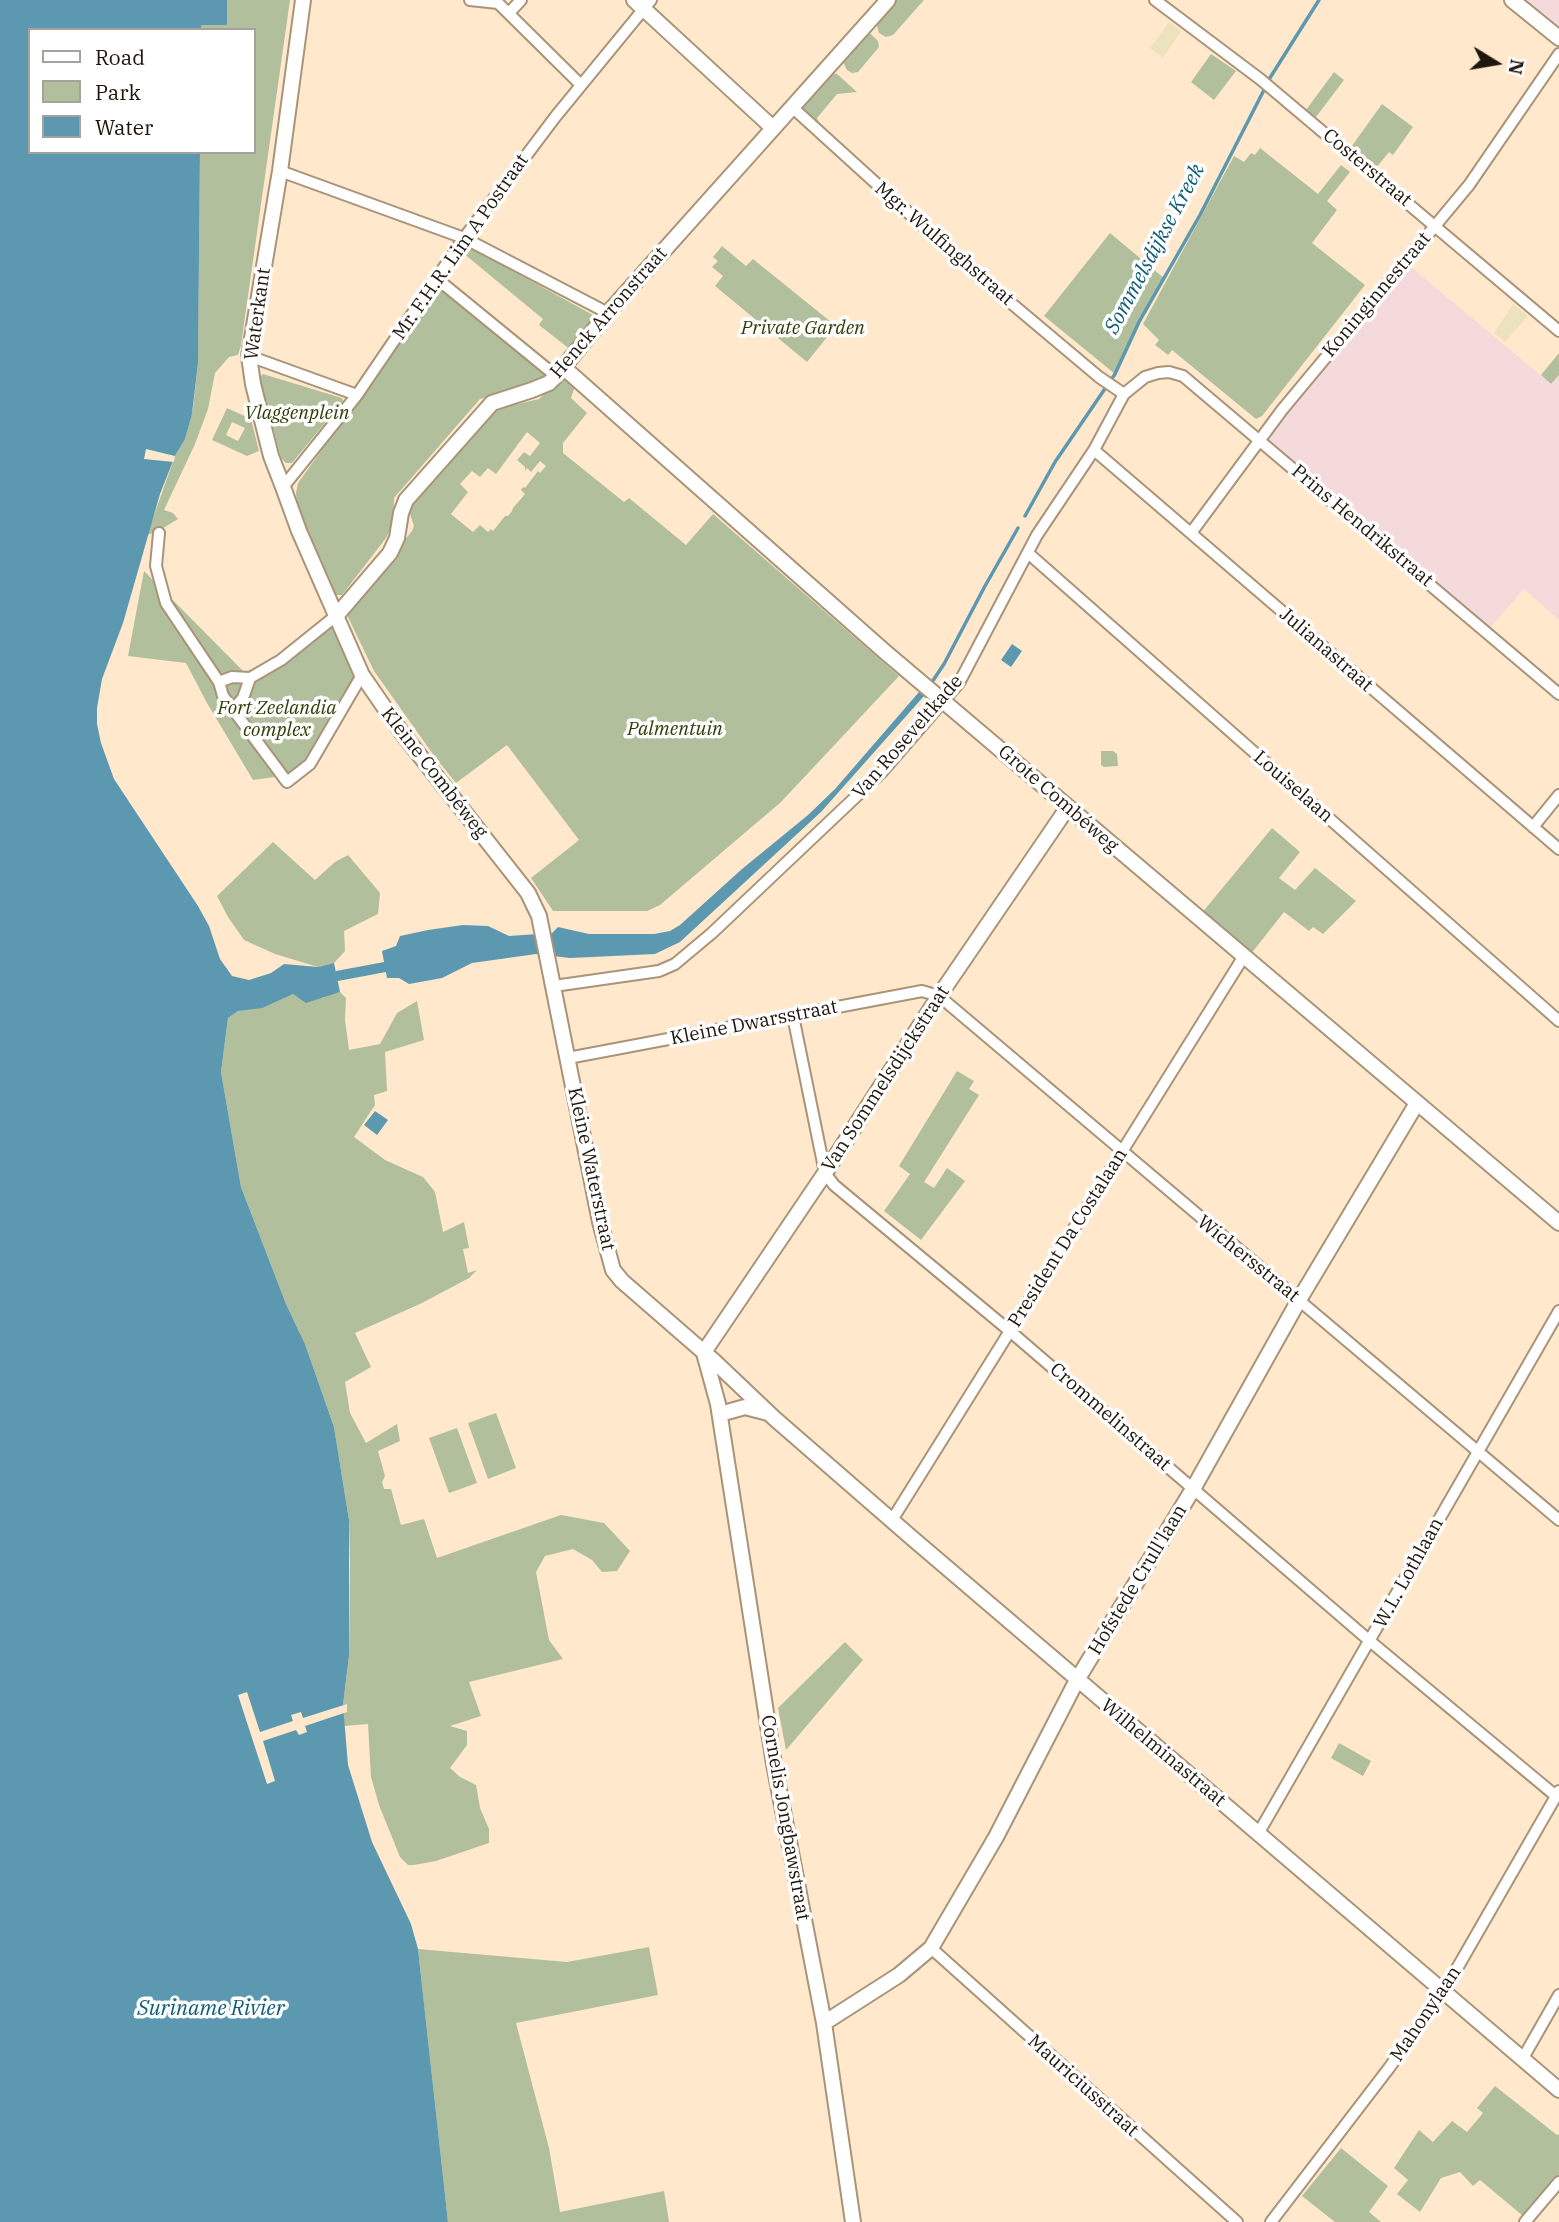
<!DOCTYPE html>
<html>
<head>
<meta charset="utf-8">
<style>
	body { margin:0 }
	#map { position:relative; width:1559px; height:2222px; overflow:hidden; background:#ffe8cb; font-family:"IBM Plex Serif",serif }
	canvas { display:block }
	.legend { position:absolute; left:28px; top:28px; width:228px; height:126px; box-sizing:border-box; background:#fff; border:2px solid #a5a29e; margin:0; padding:9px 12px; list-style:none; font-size:21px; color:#1f170c }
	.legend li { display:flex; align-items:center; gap:14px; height:35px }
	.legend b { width:35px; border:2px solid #a5a29e }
	.north { position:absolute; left:1461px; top:28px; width:70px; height:70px; -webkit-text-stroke:5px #fff; paint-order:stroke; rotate:101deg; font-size:19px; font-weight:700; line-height:28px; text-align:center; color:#1f170c }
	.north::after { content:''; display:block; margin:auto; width:24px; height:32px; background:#1f170c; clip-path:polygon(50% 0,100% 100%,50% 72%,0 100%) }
</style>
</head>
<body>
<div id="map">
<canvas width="1559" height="2222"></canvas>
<ul class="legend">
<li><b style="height:9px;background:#fff"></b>Road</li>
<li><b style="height:19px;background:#b1bf9c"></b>Park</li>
<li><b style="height:19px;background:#5d98b1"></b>Water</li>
</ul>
<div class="north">N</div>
</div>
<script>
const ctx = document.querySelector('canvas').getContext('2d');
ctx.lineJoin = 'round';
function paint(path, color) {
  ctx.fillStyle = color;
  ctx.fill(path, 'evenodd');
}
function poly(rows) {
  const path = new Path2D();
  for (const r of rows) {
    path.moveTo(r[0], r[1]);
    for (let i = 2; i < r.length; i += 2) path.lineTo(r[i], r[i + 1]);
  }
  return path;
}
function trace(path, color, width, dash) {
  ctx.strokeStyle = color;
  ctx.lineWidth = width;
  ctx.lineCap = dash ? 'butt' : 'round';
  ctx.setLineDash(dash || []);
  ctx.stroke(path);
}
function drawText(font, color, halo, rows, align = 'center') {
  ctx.font = font + ' "IBM Plex Serif",serif';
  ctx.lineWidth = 7;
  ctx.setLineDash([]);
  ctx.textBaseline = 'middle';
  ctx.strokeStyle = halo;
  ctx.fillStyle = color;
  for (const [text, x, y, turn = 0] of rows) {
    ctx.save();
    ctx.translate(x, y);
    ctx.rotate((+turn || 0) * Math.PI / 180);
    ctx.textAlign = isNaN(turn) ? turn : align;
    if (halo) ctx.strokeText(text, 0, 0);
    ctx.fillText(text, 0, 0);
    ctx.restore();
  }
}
paint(poly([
	[1525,0,1559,0,1559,27],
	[1410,266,1551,384,1559,375,1559,620,1524,589,1490,628,1266,439]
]), '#f5dadc');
paint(poly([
	[227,0,290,0,241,345,238,355,229,357,215,373,208,409,195,444,164,510,173,513,178,519,160,530,147,535,175,456,185,439,193,409,198,363,200,152,254,152,254,30,201,30,201,25,226,25],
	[895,0,924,0,893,35,886,37,879,33,876,23],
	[865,33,871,34,878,41,879,47,858,72,852,73,847,70,842,60],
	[1211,54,1236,71,1214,100,1191,82],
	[1334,72,1344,80,1316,117,1306,110],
	[832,73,837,74,857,92,837,94,817,118,821,128,804,114,803,107],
	[1382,104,1413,127,1393,155,1389,152,1376,168,1349,150],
	[1260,148,1318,194,1341,165,1350,172,1327,201,1337,210,1312,243,1365,285,1262,416,1256,419,1172,350,1168,355,1155,345,1159,340,1143,324,1234,156,1244,162,1251,153,1255,155],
	[1110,233,1165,279,1139,322,1115,374,1044,316],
	[722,246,746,266,753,259,836,326,807,362,715,286,723,276,712,267,718,261,713,257],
	[473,249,593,315,592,325,571,350,539,325,543,319,463,253],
	[441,284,549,375,530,387,480,399,394,498,393,524,386,538,342,595,336,595,332,592,297,503,296,493,298,483],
	[1559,353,1559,375,1551,384,1541,375],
	[263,374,342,398,343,401,292,463,286,463,281,458,260,377],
	[567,379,575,386,571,398,587,413,563,443,563,453,624,502,629,498,686,545,713,514,899,676,781,802,660,905,647,911,553,911,531,878,579,840,507,745,456,783,435,757,374,671,346,613,412,531,414,526,409,511,411,505,489,414,496,409,539,399,558,380],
	[527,432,540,443,530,456,524,452,517,460,525,467,525,471,527,468,531,472,540,461,546,466,540,473,538,471,525,488,523,487,521,490,525,494,513,508,512,511,508,516,505,516,493,531,491,529,488,532,480,525,473,532,451,514,468,492,460,484,472,471,480,477,488,468,496,474],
	[227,408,251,419,259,451,247,456,212,440],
	[232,422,245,428,238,441,226,435],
	[144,571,250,678,337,615,362,675,307,767,297,774,253,780,207,703,186,663,128,656],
	[1101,751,1113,751,1117,754,1118,766,1104,767,1101,765],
	[1272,828,1300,852,1279,878,1295,890,1315,868,1356,901,1323,934,1313,927,1309,931,1284,912,1250,955,1201,914],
	[273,842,315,880,335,862,348,855,380,893,378,914,344,931,345,951,334,963,318,967,275,954,244,940,228,917,217,896],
	[340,992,346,998,345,1020,349,1050,380,1044,397,1013,417,1001,424,1040,385,1052,387,1091,374,1095,375,1105,354,1137,385,1160,423,1177,435,1192,443,1232,464,1222,469,1248,463,1249,468,1273,477,1270,469,1278,422,1303,355,1333,371,1367,345,1382,350,1413,366,1443,397,1424,400,1441,378,1451,385,1476,382,1482,384,1489,391,1489,401,1525,424,1519,437,1558,561,1515,604,1523,630,1551,617,1571,602,1572,592,1560,573,1549,545,1556,536,1572,549,1640,563,1659,469,1682,481,1716,450,1726,467,1731,467,1745,450,1768,460,1777,476,1785,480,1808,489,1829,489,1843,436,1861,414,1865,408,1865,400,1857,379,1805,371,1777,368,1724,344,1726,343,1705,349,1656,350,1562,349,1520,334,1427,305,1344,286,1304,241,1187,221,1072,228,1018,238,1011,293,994,323,998,330,994],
	[957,1071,974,1081,969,1089,979,1095,924,1182,934,1188,947,1168,965,1181,921,1240,884,1211,910,1174,899,1166],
	[496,1413,516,1468,488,1479,468,1423],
	[457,1428,477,1483,449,1493,429,1438],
	[845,1642,863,1660,786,1750,778,1708],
	[1339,1743,1371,1761,1363,1776,1331,1758],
	[649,1947,658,1995,516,2023,549,2148,560,2212,664,2191,669,2222,448,2222,418,1949,567,1962],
	[1495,2086,1557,2135,1559,2134,1559,2176,1523,2216,1480,2180,1473,2186,1460,2172,1441,2178,1420,2212,1397,2194,1408,2180,1394,2168,1419,2130,1433,2142,1452,2121,1467,2132,1483,2113,1477,2108],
	[1341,2148,1388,2186,1369,2212,1381,2222,1335,2222,1302,2196]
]), '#b1bf9c');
paint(poly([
	[1169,22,1181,31,1163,58,1150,48],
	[1513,304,1528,316,1505,342,1494,333]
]), '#ece2bd');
paint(poly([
	[0,0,227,0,227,25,201,25,201,30,30,30,30,152,200,152,198,363,192,414,185,439,175,456,160,494,123,623,102,679,97,708,97,724,101,743,114,779,198,906,209,926,220,959,232,976,249,980,271,973,284,964,318,967,334,963,340,992,306,1003,293,994,262,1008,238,1011,228,1018,221,1072,241,1187,286,1304,305,1344,334,1427,349,1520,349,1656,343,1705,348,1765,372,1842,411,1924,418,1949,448,2222,0,2222],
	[1012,644,1022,651,1011,667,1001,660],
	[919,692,924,696,821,812,680,942,655,954,570,958,536,954,472,963,442,978,409,984,399,978,387,978,382,951,396,946,400,936,428,930,463,925,488,926,509,936,552,933,558,927,589,934,654,934,670,931,680,925,742,869,808,815,835,789],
	[375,1111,388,1120,377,1135,364,1125]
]), '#5d98b1');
paint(poly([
	[146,449,175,456,174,462,144,459],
	[247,1692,260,1732,293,1721,291,1715,301,1712,303,1718,347,1704,347,1712,305,1726,307,1732,299,1735,296,1730,263,1741,275,1781,267,1784,238,1695]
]), '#ffe8cb');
trace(poly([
	[1268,81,1319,0],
	[1025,516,1055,462,1115,374,1139,322,1200,215,1265,88],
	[930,685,944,664,985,586,1018,528]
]), '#5d98b1', 3.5);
trace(poly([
	[337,976,385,967]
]), '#5d98b1', 10);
const street = poly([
	[470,0,498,3,580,84],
	[1155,0,1260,79,1559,331],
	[509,13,521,0],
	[792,107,967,266,1099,377,1124,394],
	[280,171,464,238,608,313],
	[436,278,556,376],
	[249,356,357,395],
	[1094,450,1559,849],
	[283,487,357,395,464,238,556,116,651,0],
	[159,533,156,566,166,603,219,682,223,696,287,782,310,764,362,675],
	[1191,533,1282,410,1469,185,1559,54],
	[1028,553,1559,1021],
	[219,682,232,677,250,678],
	[233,709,243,698,250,678,281,660,337,615],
	[1533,827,1559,795],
	[554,986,659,971,675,964,712,933,882,772,959,683,1037,535,1094,450,1124,394,1145,377,1158,373,1169,372,1183,376,1559,694],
	[793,1016,825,1173,834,1185,1011,1332,1371,1642,1556,1796],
	[568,1058,922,991,939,996,1559,1520],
	[892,1520,1244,956],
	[1258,1834,1559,1311],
	[931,1948,1237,2222],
	[1523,2058,1559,1995],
	[1271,2222,1389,2068,1444,1991,1559,1791],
	[1525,2222,1559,2182]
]);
const secondary = poly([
	[303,0,280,171,249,356,253,384,271,456,283,487,299,531,362,675,402,733,528,893,539,916,600,1222,613,1270,622,1281,714,1361,774,1418,912,1538,1559,2090],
	[634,0,773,128],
	[1512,0,1559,38],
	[563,367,884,651,1559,1223],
	[337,615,390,553,397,538,401,513,406,500,492,403,532,390,549,383,556,376,608,313,888,0],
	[704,1352,825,1173,939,996,1068,807],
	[704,1353,718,1404,774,1764,824,2023,853,2222],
	[720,1414,745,1407,768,1413],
	[824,2023,899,1975,931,1948,996,1837,1077,1680,1193,1489,1299,1300,1417,1103]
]);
trace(street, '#a99479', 14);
trace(secondary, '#a99479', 18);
trace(street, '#fff', 10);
trace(secondary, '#fff', 14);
drawText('19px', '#1f170c', '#fff', [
	["Costerstraat",1367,168,40],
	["Mgr. Wulfinghstraat",944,244,41],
	["Mr. F.H.R. Lim A Postraat",461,247,-55],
	["Koninginnestraat",1377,295,-50],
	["Henck Arronstraat",609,313,-49],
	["Waterkant",258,314,-82],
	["Prins Hendrikstraat",1362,526,40],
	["Julianastraat",1326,650,41],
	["Van Roseveltkade",908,737,-49],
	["Kleine Combéweg",434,773,52],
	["Louiselaan",1293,787,41],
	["Grote Combéweg",1058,799,41],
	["Kleine Dwarsstraat",754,1023,-11],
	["Van Sommelsdijckstraat",886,1079,-57],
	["Kleine Waterstraat",591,1169,78],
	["President Da Costalaan",1068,1238,-58],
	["Wichersstraat",1248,1259,39],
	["Crommelinstraat",1110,1417,41],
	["W.L. Lothlaan",1409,1573,-61],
	["Hofstede Crull'laan",1138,1580,-59],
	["Wilhelminastraat",1163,1753,40],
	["Cornelis Jongbawstraat",785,1818,80],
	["Mahonylaan",1426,2014,-56],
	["Mauriciusstraat",1083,2086,42]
]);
drawText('italic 19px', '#2d3e04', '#fff', [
	["Private Garden",803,329],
	["Vlaggenplein",297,414],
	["Fort Zeelandia",277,709],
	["complex",277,731],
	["Palmentuin",675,730]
]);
drawText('italic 21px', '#0d5d77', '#fff', [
	["Sommelsdijkse Kreek",1155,249,-62],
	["Suriname Rivier",211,2009]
]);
</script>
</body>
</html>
